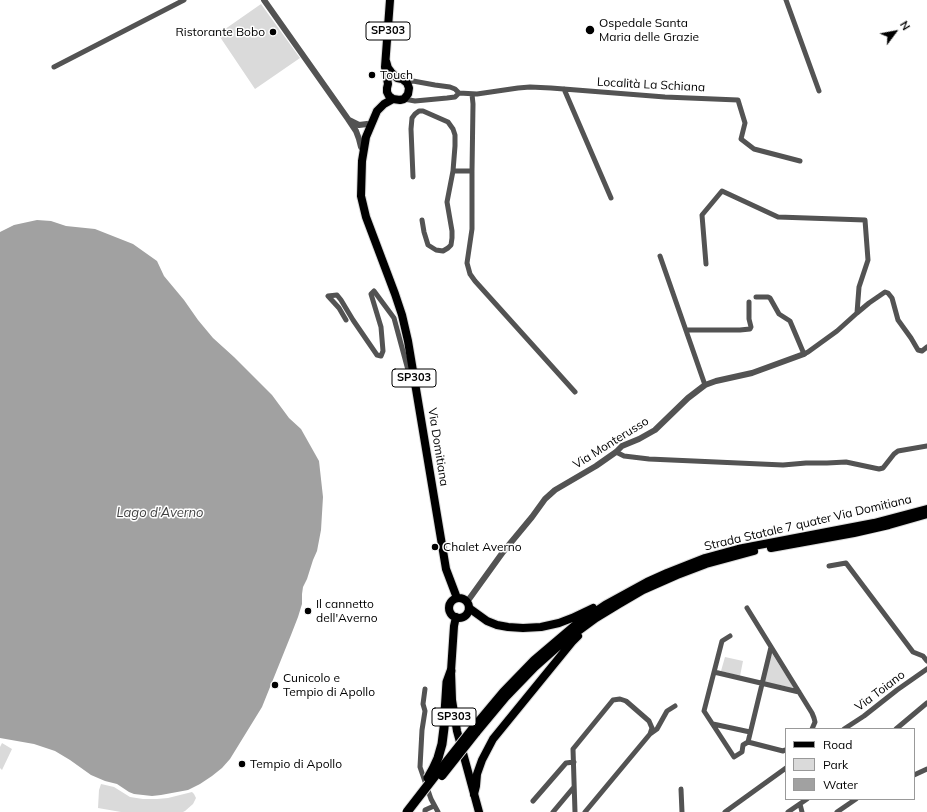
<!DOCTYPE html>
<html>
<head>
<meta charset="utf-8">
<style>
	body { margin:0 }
	#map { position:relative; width:927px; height:812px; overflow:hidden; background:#fff; font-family:Mulish,sans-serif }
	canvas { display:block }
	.legend { position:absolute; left:785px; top:728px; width:130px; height:72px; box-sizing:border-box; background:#fff; border:1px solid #999; margin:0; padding:5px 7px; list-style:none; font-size:12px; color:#000 }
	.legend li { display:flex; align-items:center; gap:8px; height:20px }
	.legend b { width:20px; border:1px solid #999 }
	.north { position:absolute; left:875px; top:12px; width:40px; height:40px; -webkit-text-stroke:3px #fff; paint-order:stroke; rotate:58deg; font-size:11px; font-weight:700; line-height:16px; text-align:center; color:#000 }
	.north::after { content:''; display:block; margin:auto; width:14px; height:18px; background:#000; clip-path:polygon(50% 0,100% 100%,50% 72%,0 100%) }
</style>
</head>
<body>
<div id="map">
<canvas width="927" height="812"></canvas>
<ul class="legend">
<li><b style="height:5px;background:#000"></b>Road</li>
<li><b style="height:11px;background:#dadada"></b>Park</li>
<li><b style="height:11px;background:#a1a1a1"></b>Water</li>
</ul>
<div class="north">N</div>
</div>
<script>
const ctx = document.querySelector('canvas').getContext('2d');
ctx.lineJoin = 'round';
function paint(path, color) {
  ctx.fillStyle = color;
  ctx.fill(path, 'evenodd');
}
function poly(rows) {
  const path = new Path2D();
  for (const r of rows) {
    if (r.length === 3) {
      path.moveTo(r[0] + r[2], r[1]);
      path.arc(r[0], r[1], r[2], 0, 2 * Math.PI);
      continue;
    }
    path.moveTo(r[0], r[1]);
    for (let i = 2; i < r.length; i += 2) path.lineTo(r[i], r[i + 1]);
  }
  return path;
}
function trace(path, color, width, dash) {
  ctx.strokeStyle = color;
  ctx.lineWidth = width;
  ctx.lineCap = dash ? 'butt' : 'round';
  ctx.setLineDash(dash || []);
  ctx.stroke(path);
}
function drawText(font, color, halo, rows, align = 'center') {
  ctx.font = font + ' Mulish,sans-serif';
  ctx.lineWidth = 3;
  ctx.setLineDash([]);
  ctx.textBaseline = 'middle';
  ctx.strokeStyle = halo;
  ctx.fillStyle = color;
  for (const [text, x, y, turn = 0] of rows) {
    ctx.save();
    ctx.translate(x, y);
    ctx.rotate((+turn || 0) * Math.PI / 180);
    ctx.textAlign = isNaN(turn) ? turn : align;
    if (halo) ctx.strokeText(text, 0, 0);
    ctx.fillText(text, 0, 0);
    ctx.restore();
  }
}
paint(poly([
	[261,4,300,58,255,89,218,34],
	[771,652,794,688,764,682],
	[725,657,743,661,740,676,721,671],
	[2,743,12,749,2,770,0,768,0,747],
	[101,784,114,787,130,797,143,799,157,799,168,798,192,792,194,794,196,798,193,804,185,811,183,812,121,812,98,808,99,790]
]), '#dadada');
paint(poly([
	[37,220,51,221,66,226,95,229,133,244,157,261,164,276,184,300,198,320,213,338,234,357,272,395,289,418,301,429,319,461,323,497,321,530,317,551,313,560,307,579,303,587,302,594,302,604,298,617,291,635,262,707,230,759,222,768,212,776,200,784,188,790,161,795,152,796,134,794,129,792,117,784,105,781,91,775,70,760,55,751,34,744,0,738,0,232,14,225]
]), '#a1a1a1');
const primary = poly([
	[386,61,388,68,391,72,397,78,402,79,407,83,409,88,408,94,404,99,400,100,393,99,389,96,387,92,387,88,388,84,385,67,390,0],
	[393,99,384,104,377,111,366,137,362,161,361,196,366,217,395,294,402,315,408,341,446,569,457,598],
	[459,608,10],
	[456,617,454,626,451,671,452,700,457,731,479,812]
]);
const trunk = poly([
	[771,548,854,533,889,525,927,514],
	[469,608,487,621,497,625,508,627,523,628,541,627,559,623,572,618,593,608],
	[472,729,503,692,534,660,574,626,605,605,647,582,667,573,705,558,738,549,874,523,927,509],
	[476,733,506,697,535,667,562,643,596,618,619,604,643,590,677,575,706,564,754,551],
	[474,794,476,786,477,774,482,760,493,739,572,642,578,636]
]);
const motorway = poly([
	[438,758,442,744,444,728,447,682,451,671]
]);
trace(primary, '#dbdbdb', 10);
trace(trunk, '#dbdbdb', 10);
trace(motorway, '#dbdbdb', 11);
trace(poly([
	[786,0,819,91],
	[54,67,184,0],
	[407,83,413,81,435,85,450,87,455,89,459,93,477,94,518,88,530,87,551,88,665,97,738,100,745,123,741,139,754,149,800,161],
	[564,89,611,198],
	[472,94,473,104,472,171,472,229,467,263,470,274,475,281,575,392],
	[404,99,415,101,447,98,455,97,459,93],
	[453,171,472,171],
	[413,177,411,129,412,118,415,114,419,111,423,111,448,122,453,129,455,135,455,146,453,171,447,202,452,231,452,238,451,245,448,248,443,251,436,250,428,245,424,232,422,220],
	[660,256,705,385],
	[706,264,702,215,722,191,778,217,865,220,868,260,859,287,857,313,837,331,808,352,804,354,790,321,779,314,770,298,768,297,756,297],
	[857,313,869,303,885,292,888,293,892,298,898,320,911,338,918,350,922,351,927,347],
	[346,320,339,308,328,296,337,295,341,300,353,320,377,355,381,356,383,351,381,327,371,294,374,291,394,318,408,370,412,376],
	[687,330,740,330,750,329,751,327,749,319,749,302],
	[616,452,624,456,649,459,783,465,806,463,827,463,846,462,879,469,883,468,894,454,898,451,927,446],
	[829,566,846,563,913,652,923,656,927,661],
	[747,608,812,713,814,718,815,722,812,729],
	[730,636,722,641,704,711,734,757,742,752,743,745,748,742],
	[771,647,748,742,783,751,785,750],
	[714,672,799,692],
	[425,689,423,704,425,711,422,730,420,767,431,799,438,812],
	[713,724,750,732],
	[844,729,864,716,897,690,927,669],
	[896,729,927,703],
	[650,734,657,729,667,711,675,706],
	[914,775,927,769],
	[681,789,682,812],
	[533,801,566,763,574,762],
	[800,804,802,812],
	[425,812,425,810,434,806],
	[553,812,574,787],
	[575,812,573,749,613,700,620,699,626,701,649,721,652,728,650,734,585,812],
	[725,812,786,768],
	[788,812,807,799],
	[837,812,856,799]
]), '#535353', 5);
trace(poly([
	[264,0,348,119,356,131,359,139,361,147],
	[349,120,359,125,367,124],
	[467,602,503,552,532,517,545,499,555,490,596,466,616,452,622,446,639,439,655,430,688,398,705,385,716,381,752,373,804,354]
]), '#535353', 6);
trace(primary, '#000', 8);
trace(trunk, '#000', 8);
trace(motorway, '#000', 9);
const trunkBridge = poly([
	[438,772,472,729],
	[442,776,476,733]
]);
const motorwayBridge = poly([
	[428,778,433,769,438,758],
	[407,812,438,772]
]);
trace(trunkBridge, '#dbdbdb', 10, []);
trace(motorwayBridge, '#dbdbdb', 11, []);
trace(trunkBridge, '#000', 8);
trace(motorwayBridge, '#000', 9);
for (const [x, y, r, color] of [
	[590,30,5,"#000"],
	[273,32,4,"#000"],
	[372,75,4,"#000"],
	[435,547,4,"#000"],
	[308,611,4,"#000"],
	[275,685,4,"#000"],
	[242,764,4,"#000"]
]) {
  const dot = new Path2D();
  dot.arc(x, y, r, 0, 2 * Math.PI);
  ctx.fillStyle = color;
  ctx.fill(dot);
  trace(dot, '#fff', 1.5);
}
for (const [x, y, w] of [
	[388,31,44],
	[414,378,44],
	[454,717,44]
]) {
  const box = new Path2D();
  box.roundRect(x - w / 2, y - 9, w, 18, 3);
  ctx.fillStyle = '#fff';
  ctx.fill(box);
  trace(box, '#000', 1);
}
drawText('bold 11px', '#000', null, [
	["SP303",388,31],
	["SP303",414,378],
	["SP303",454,717]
]);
drawText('12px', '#000', '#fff', [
	["Ospedale Santa",599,23],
	["Maria delle Grazie",599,37],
	["Ristorante Bobo",265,32,"right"],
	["Touch",380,75],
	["Chalet Averno",443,547],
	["Il cannetto",316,604],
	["dell'Averno",316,618],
	["Cunicolo e",283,678],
	["Tempio di Apollo",283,692],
	["Tempio di Apollo",250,764]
], 'left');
drawText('12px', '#000', '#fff', [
	["Località La Schiana",651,85,3],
	["Via Monterusso",611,443,-32],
	["Via Domitiana",438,447,81],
	["Strada Statale 7 quater Via Domitiana",808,523,-13],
	["Via Toiano",880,691,-37]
]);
drawText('italic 13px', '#424242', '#fff', [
	["Lago d'Averno",160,513]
]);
</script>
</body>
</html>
